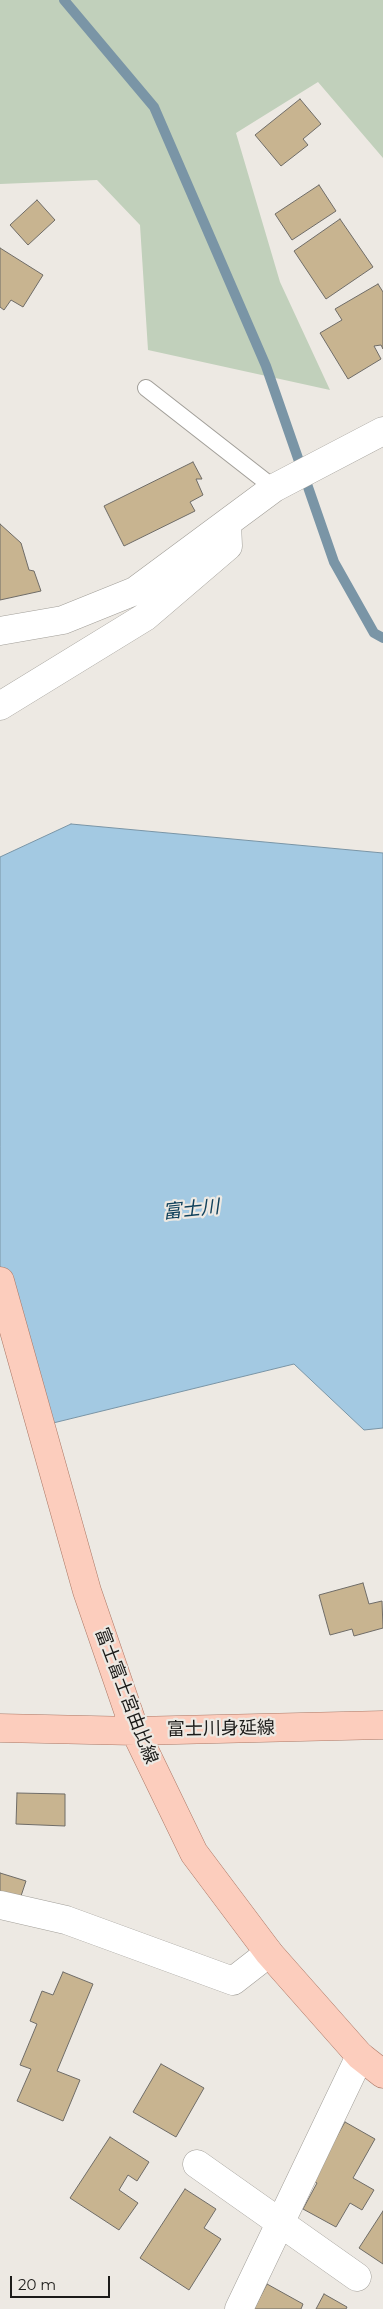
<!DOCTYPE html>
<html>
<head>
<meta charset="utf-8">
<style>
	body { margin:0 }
	#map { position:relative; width:383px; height:2309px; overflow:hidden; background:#ede9e3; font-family:Montserrat,sans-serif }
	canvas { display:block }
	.scale { position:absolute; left:10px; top:2276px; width:100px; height:22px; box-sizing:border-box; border:2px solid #1c1b19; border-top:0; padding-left:6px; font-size:15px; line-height:18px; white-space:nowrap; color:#1c1b19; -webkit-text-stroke:4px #ede9e3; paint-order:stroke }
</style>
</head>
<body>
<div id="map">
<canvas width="383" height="2309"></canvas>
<div class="scale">20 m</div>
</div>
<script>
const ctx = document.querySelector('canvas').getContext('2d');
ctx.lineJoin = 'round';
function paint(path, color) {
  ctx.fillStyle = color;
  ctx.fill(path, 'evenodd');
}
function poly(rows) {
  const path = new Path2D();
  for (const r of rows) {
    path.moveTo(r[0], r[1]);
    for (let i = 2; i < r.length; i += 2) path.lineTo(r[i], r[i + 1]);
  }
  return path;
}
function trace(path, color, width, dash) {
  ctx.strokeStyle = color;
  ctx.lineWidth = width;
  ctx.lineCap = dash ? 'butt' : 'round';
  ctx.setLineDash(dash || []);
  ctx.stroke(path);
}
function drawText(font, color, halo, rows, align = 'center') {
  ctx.font = font + ' Montserrat,"Noto Sans JP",sans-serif';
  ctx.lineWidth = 4.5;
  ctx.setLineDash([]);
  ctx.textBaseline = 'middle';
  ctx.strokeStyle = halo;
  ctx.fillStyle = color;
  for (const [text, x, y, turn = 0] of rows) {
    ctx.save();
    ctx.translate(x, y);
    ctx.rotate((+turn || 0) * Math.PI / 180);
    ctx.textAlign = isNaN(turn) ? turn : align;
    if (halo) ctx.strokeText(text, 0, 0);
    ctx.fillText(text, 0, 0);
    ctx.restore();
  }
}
paint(poly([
	[0,0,383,0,383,158,318,82,236,133,280,282,330,390,148,350,140,225,97,180,0,184]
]), '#c1d0bb');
const water = poly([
	[71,824,383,853,383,1428,364,1430,294,1364,0,1436,0,857,71,824]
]);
paint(water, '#a3c9e2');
trace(water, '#7a95a6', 1);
paint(poly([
	[0,1281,41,1428,0,1438]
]), '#ede9e3');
trace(poly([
	[64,0,154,107,266,366,334,562,374,633,383,638]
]), '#7a95a6', 10);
const building = poly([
	[300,99,321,124,303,139,308,145,281,166,255,135,300,99],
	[319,185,336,211,292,240,275,214,319,185],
	[37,200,55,220,28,245,10,225,37,200],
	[340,219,373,267,326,299,294,251,340,219],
	[0,248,43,275,23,307,11,300,4,310,0,307,0,248],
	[378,284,383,292,383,349,381,345,374,346,381,359,348,379,320,333,342,320,335,309,378,284],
	[193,462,202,479,196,479,203,495,190,502,195,511,124,546,104,506,193,462],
	[0,524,21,543,29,570,34,571,41,591,0,600,0,524],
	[363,1583,369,1604,382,1601,383,1628,354,1636,352,1629,330,1635,319,1595,363,1583],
	[17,1793,65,1794,65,1826,16,1824,17,1793],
	[0,1873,26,1881,20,1899,0,1893,0,1873],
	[63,1972,93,1984,57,2071,80,2080,63,2121,17,2101,31,2069,20,2065,37,2024,30,2021,42,1991,53,1995,63,1972],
	[161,2064,204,2088,176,2137,133,2112,161,2064],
	[345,2122,375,2139,353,2178,374,2190,362,2210,350,2203,336,2227,303,2209,317,2183,312,2180,345,2122],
	[110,2137,149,2162,137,2181,128,2175,119,2190,138,2203,119,2230,70,2198,110,2137],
	[185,2189,216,2209,204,2228,221,2239,189,2290,140,2258,185,2189],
	[383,2211,383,2264,359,2248,383,2211],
	[267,2284,303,2304,301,2309,254,2309,267,2284],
	[324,2294,347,2307,346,2309,316,2309,324,2294]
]);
paint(building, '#c8b490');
trace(building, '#6f6c67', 1);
const lane = poly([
	[146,388,274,488]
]);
const street = poly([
	[0,631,63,620,135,591,274,488,383,431],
	[0,706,145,617,228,546,227,523],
	[0,1905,66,1920,233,1981,269,1953],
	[197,2164,357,2277],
	[239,2309,360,2056]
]);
const primary = poly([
	[0,1281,87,1591,135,1731,194,1853,269,1953,360,2056,383,2074],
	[0,1728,135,1731,383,1725]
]);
trace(lane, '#a19e98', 18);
trace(street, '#a19e98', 29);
trace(primary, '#ac7967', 29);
trace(lane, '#fff', 16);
trace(street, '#fff', 28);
trace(primary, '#fccdbd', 28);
drawText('18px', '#1c1b19', '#ede9e3', [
	["富士富士宮由比線",126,1696,69],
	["富士川身延線",221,1729,-1]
]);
drawText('italic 19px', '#10415b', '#ede9e3', [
	["富士川",191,1210,-6]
]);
</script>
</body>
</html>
